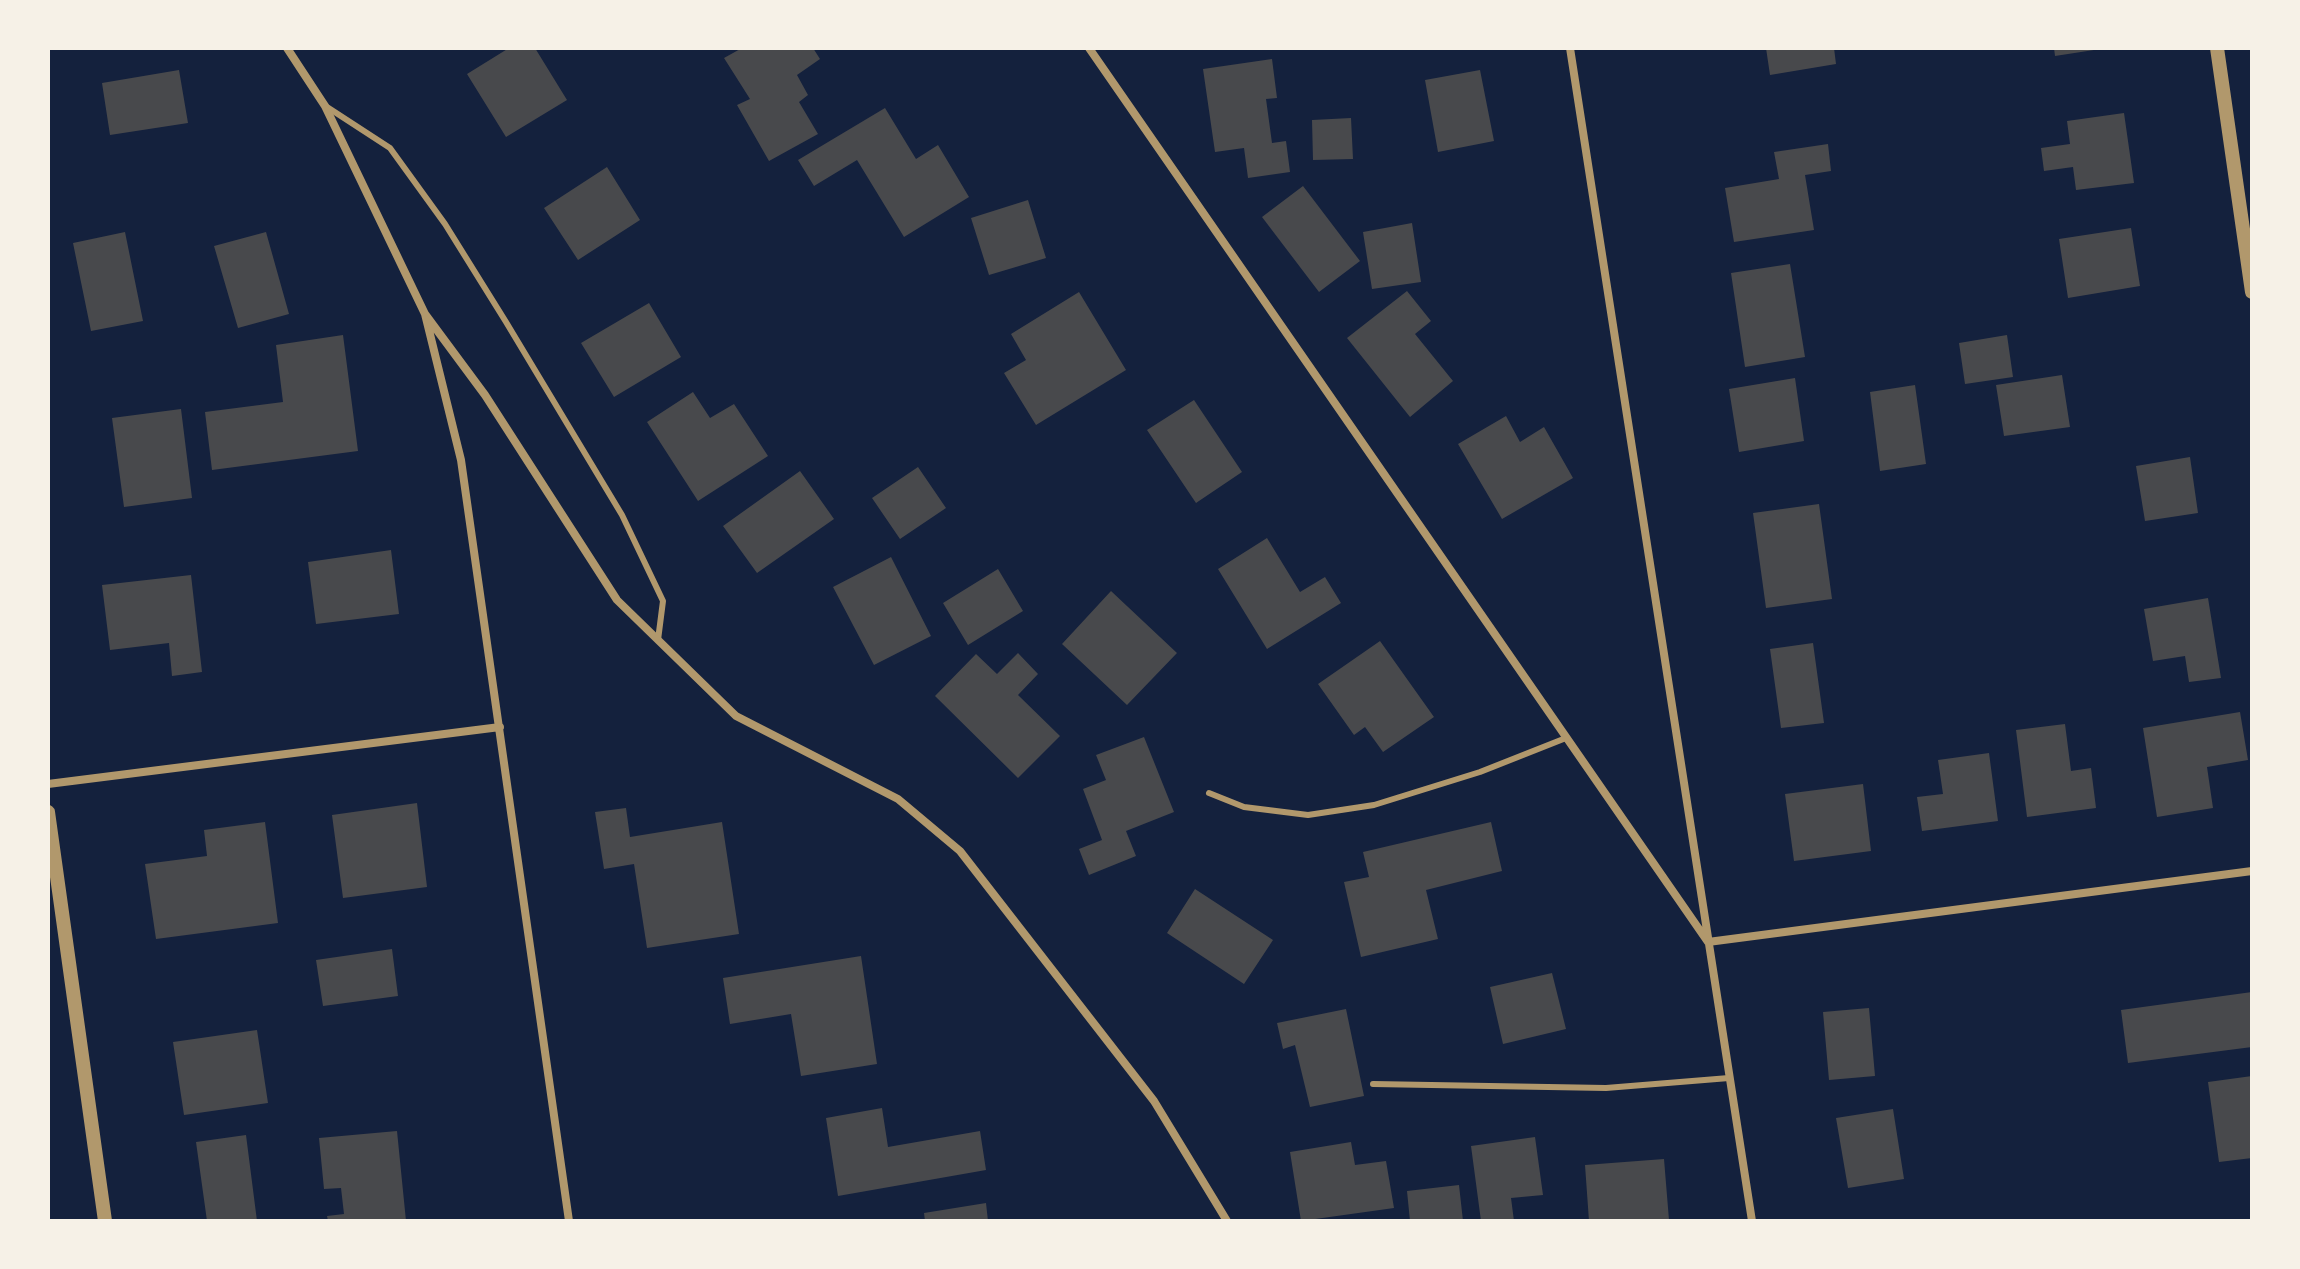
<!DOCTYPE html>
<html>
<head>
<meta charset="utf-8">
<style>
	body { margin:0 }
	#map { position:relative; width:2300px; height:1269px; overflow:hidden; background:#14213d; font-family:"PT Serif",serif }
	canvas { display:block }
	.frame { position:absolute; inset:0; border:50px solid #f6f1e7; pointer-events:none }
</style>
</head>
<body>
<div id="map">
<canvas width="2300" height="1269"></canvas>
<div class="frame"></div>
</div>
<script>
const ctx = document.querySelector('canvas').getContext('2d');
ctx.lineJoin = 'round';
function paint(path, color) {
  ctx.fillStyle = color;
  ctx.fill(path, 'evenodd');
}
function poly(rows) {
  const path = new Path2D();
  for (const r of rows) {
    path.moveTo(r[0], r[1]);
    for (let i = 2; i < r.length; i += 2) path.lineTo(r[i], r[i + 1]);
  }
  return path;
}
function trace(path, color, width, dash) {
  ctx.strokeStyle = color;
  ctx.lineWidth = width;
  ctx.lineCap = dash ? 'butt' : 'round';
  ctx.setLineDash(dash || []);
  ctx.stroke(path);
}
paint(poly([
	[509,48,535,48,567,100,506,137,467,74],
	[742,48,813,48,820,59,797,75,808,95,799,102,818,134,769,161,737,105,750,99,724,58],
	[1766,48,1834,48,1836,64,1770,75],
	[2054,48,2094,48,2094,50,2055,56],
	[1272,59,1277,98,1266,99,1272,143,1286,141,1290,172,1248,178,1244,148,1215,152,1203,69],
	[179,70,188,123,110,135,102,83],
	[1480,70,1494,141,1438,152,1425,80],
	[885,108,916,159,938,145,969,197,904,237,857,160,814,186,798,160],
	[2124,113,2134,183,2076,190,2073,167,2044,171,2041,148,2070,144,2067,121],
	[1351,118,1353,159,1313,160,1312,120],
	[1828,144,1831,171,1805,175,1814,230,1734,242,1725,188,1779,179,1774,152],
	[607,167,640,220,578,260,544,208],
	[1303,186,1360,261,1319,292,1262,217],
	[1028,200,1046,258,989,275,971,218],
	[1412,223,1421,282,1372,289,1363,232],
	[2131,228,2140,286,2068,298,2059,239],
	[125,232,143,321,91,331,73,243],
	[266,232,289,314,238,328,214,246],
	[1790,264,1805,357,1745,367,1731,273],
	[1407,291,1431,321,1415,334,1453,381,1410,417,1347,338],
	[1079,292,1126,370,1036,425,1004,373,1026,360,1011,334],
	[649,303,681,357,614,397,581,343],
	[343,335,358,451,212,470,205,412,283,402,276,345],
	[2007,335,2013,377,1965,384,1959,343],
	[2062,375,2070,427,2004,436,1996,385],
	[1795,378,1804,441,1739,452,1729,389],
	[1915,385,1926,464,1880,471,1870,392],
	[693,392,710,418,734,404,768,456,698,501,647,422],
	[1194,400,1242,472,1196,503,1147,430],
	[181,409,192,498,124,507,112,418],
	[1506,416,1520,442,1544,427,1573,478,1502,519,1458,444],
	[2190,457,2198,513,2145,521,2136,466],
	[918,467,946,508,900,539,872,498],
	[800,471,834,519,757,573,723,526],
	[1819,504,1832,599,1766,608,1753,513],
	[1267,538,1300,592,1325,577,1341,603,1267,649,1218,569],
	[391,550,399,614,316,624,308,562],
	[891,557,931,636,874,665,833,587],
	[998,569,1023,611,968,645,943,603],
	[191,575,202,672,172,676,169,643,110,650,102,585],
	[1111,591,1177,653,1127,705,1062,644],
	[2208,598,2221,678,2189,682,2185,656,2153,661,2144,609],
	[1380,641,1434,717,1383,752,1365,727,1354,735,1318,684],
	[1813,643,1824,723,1781,728,1770,649],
	[1018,653,1038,674,1018,695,1060,736,1018,778,935,696,976,654,997,674],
	[2240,712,2248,760,2207,767,2213,808,2157,817,2143,728],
	[2065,724,2071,771,2091,768,2096,808,2027,817,2016,730],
	[1144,737,1174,812,1126,831,1136,856,1089,875,1079,849,1102,840,1083,789,1106,780,1096,755],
	[1989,753,1998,821,1922,831,1917,797,1943,794,1938,760],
	[1863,784,1871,851,1794,861,1785,794],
	[417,803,427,887,343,898,332,815],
	[626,808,630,837,722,822,739,934,647,948,634,864,604,869,595,812],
	[265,822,278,923,156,939,145,864,207,856,204,830],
	[1491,822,1502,871,1426,890,1438,939,1361,957,1344,882,1369,877,1363,852],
	[1195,889,1273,940,1244,984,1167,933],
	[392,949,398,996,323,1006,316,960],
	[861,956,877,1064,801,1076,791,1014,730,1024,723,978],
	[1552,973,1566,1029,1503,1044,1490,987],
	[2252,992,2252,1047,2128,1063,2121,1010],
	[1869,1008,1875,1076,1829,1080,1823,1012],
	[1346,1009,1364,1096,1310,1107,1295,1045,1283,1049,1277,1023],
	[257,1030,268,1103,184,1115,173,1042],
	[2252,1076,2252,1158,2219,1162,2208,1082],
	[882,1108,888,1147,980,1131,986,1170,838,1196,826,1118],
	[1893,1109,1904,1179,1848,1188,1836,1118],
	[397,1131,406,1221,328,1221,327,1216,344,1214,341,1188,324,1189,319,1138],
	[246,1135,257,1221,207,1221,196,1142],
	[1535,1137,1543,1195,1511,1198,1514,1221,1481,1221,1471,1146],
	[1351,1142,1355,1165,1386,1161,1394,1208,1301,1221,1290,1152],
	[1664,1159,1669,1220,1589,1221,1585,1165],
	[1459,1185,1463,1221,1410,1221,1407,1191],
	[986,1203,988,1221,925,1221,924,1213]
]), '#48494c');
trace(poly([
	[327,107,390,148,445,224,506,322,622,515,663,601,658,640],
	[1209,793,1244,807,1308,815,1374,805,1480,772,1566,738],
	[1373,1084,1606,1088,1729,1078]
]), '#b1986c', 6);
trace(poly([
	[287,48,325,106,425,314,461,460,569,1221],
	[1089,48,1708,942,2252,871],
	[1570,48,1752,1221],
	[425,314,485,395,617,600,736,716,898,799,960,851,1154,1101,1227,1221],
	[48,784,500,727]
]), '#b1986c', 8);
trace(poly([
	[2217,48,2252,292],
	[48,812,105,1221]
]), '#b1986c', 14);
</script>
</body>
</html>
